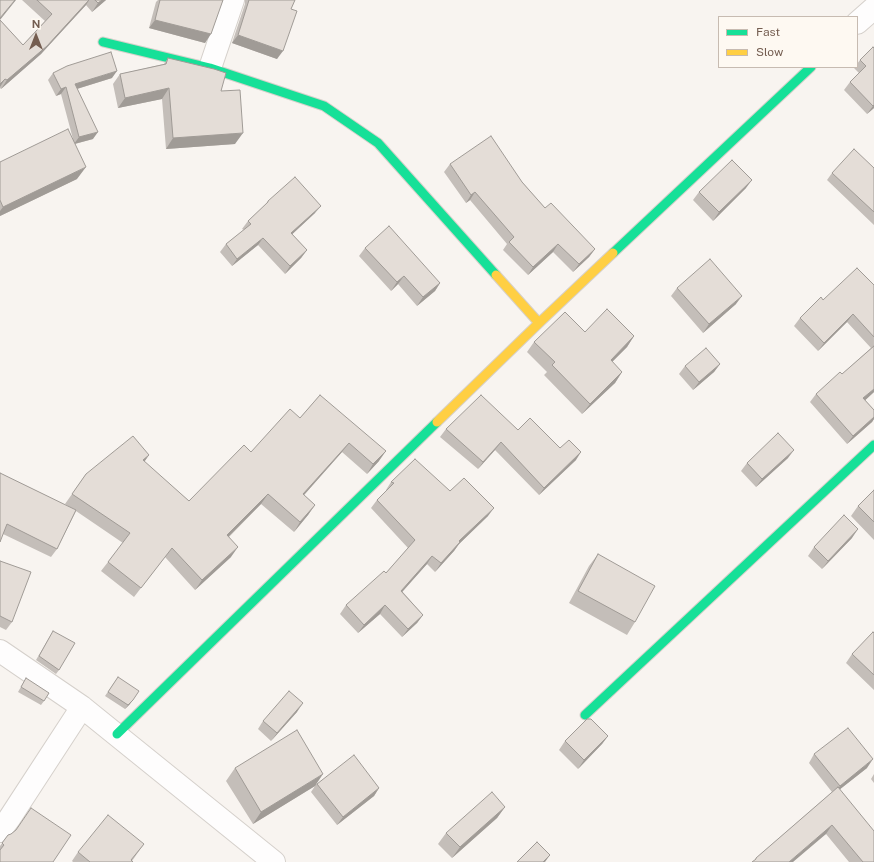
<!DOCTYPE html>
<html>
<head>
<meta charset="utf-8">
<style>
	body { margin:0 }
	#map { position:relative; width:874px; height:862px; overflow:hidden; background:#f8f4f0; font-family:"Public Sans",sans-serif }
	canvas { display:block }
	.legend { position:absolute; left:718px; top:16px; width:140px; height:52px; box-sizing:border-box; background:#fef9f2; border:1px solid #c7bbb1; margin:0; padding:5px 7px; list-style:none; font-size:12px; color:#745d50 }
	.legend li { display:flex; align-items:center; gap:8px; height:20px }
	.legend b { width:20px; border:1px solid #c7bbb1 }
	.north { position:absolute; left:16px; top:16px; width:40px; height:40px; -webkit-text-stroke:3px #fef9f2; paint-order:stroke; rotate:0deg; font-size:11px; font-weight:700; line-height:16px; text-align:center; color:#745d50 }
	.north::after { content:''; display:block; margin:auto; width:14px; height:18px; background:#745d50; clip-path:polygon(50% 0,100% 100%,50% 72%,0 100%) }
</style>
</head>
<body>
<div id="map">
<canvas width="874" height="862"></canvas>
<ul class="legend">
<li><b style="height:5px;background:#16e098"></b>Fast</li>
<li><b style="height:5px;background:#ffcf43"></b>Slow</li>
</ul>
<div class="north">N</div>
</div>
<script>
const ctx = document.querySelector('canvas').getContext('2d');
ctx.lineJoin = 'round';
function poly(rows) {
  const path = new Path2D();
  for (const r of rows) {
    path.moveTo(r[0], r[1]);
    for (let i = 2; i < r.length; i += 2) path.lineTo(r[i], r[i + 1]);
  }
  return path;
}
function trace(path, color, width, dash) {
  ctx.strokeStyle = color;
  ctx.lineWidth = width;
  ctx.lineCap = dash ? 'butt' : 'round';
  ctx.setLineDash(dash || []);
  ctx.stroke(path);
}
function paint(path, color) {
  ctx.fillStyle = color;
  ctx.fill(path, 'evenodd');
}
const street = poly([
	[857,23,874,8],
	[210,68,233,0],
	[0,651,82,707,274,862],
	[0,831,9,819,82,707]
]);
const fast = poly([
	[103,42,210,68,324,106,378,143,496,275],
	[613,253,811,67],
	[585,715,874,445],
	[117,734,437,422]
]);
const slow = poly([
	[496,275,539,323],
	[437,422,539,323,613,253]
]);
trace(street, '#d5d0cb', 24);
trace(fast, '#d6d0ca', 11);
trace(slow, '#d6d0ca', 11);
trace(street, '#fefdfd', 22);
trace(fast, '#16e098', 9);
trace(slow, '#ffcf43', 9);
paint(poly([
	[22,0,106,0,92,12,86,5,41,54,1,89,0,88,0,20,23,45,45,21],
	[158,0,223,0,205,43,149,28,156,2],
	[245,0,295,0,291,9,277,59,232,43,245,4],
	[874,48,874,108,867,114,844,90,850,82,859,73,854,68,855,67,857,67,857,64,860,60],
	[168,58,221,91,235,144,166,149,162,99,118,108,113,84,120,74,164,64],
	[53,73,112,78,77,89,93,139,75,144,77,179,0,216,0,162,73,139,61,94,56,96,48,80],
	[450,164,522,182,545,208,595,249,589,257,573,272,553,252,528,275,503,250,507,244,470,200,466,203,444,172],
	[874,168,874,225,827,180,832,173],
	[746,188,713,221,693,200,699,192],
	[268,201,315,213,292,234,307,250,301,258,285,274,258,245,232,266,220,252,226,244,244,230,242,229,248,221,265,205],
	[365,248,440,283,435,291,417,306,398,284,391,291,359,256],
	[874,285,874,392,865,400,874,410,874,419,872,422,847,444,810,402,816,394,842,374,871,348,847,322,818,351,794,326,800,318,823,300],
	[677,288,736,304,703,333,671,296],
	[585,332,634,336,627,347,612,362,622,372,615,383,582,414,544,375,547,372,527,352,534,342],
	[720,364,714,372,693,390,679,374,685,366],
	[320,395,379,461,367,474,342,452,304,495,315,505,308,515,294,532,261,504,229,537,231,557,195,590,165,557,134,597,101,571,108,562,123,543,76,511,57,549,51,557,3,534,0,473,71,508,65,504,86,474,149,455,144,462,189,501,251,452,300,418],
	[446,429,518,430,560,448,576,460,539,495,495,450,478,469,440,437],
	[788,458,756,487,741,471,747,463],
	[391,482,450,491,488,516,459,544,454,551,435,572,427,564,402,591,423,615,417,623,402,637,380,614,358,633,340,614,346,605,386,573,408,548,371,508,377,500,386,491,386,490],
	[874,490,874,540,851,516,858,506],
	[852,538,822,569,808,556,814,547],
	[598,554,635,622,627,635,569,603,589,566],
	[0,561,12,622,6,630,0,627],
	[53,631,59,670,56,674,36,660],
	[874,633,874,690,846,663,852,654],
	[118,677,130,704,125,709,105,696],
	[26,678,44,701,41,705,18,692],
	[297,712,271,741,258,729,263,721],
	[608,736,602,744,578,769,559,750,565,741],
	[814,754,867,768,840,789,874,862,849,862,826,834,754,861,756,858,832,792,809,763],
	[235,768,317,784,379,788,374,796,337,825,311,792,315,786,253,824,226,781],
	[874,774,874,783,871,779],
	[505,807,497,818,452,858,438,844,446,833],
	[8,835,0,862,0,846],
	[144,844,132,861,133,862,73,862,72,861,78,852]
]), '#c4beb9');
paint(poly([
	[15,0,16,0,0,20,0,18],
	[89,0,86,5,41,54,1,89,7,80],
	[102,0,106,0,92,12,98,3],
	[155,20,211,34,205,43,149,28],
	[238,35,283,51,277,59,232,43],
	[117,71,112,78,70,91,75,84],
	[5,79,0,87,0,84],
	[66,87,61,94,56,96,61,89],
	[169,88,162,99,118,108,125,98],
	[874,105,874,108,867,114,873,106],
	[98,132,93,139,74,144,79,137],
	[243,133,235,144,166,149,173,138],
	[86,167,77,179,0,216,0,211,3,207],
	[752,180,746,188,713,221,719,212],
	[475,192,470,200,466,203,471,195],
	[321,206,315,213,285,241,291,233],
	[263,238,258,245,232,266,237,259],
	[558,244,553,252,528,275,533,267],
	[595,249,589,257,573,272,579,264],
	[307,250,301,258,285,274,290,266],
	[404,276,398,284,391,291,397,282],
	[440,283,435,291,417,306,423,297],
	[742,296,736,304,703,333,709,324],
	[853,314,847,322,818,351,824,343],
	[634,336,627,347,603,371,611,360],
	[720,364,714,372,693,390,699,382],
	[622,372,615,383,582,414,590,404],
	[874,389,874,392,858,407,863,398],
	[874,417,874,419,872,422,847,444,853,436],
	[501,442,495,450,478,469,483,462],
	[349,443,342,452,296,504,303,494],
	[794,450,788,458,756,487,762,479],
	[386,451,379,461,367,474,373,464],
	[581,452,576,460,539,495,544,488],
	[149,455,142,465,143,460],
	[268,494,261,504,220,545,227,535],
	[315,505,308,515,294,532,300,522],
	[494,508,488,516,459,544,454,551,435,572,441,563,459,541],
	[858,529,852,538,822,569,828,561],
	[238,547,231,557,195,590,202,580],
	[432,556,427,564,396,599,401,591],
	[385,605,380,614,358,633,364,625],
	[423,615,417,623,402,637,408,629],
	[133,700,130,704,125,709,128,705],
	[303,703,297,712,271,741,277,733],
	[608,736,602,744,578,769,584,760],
	[873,759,867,768,834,794,840,786],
	[323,774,315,786,253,824,261,812],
	[379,788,374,796,337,825,343,817],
	[505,807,497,818,452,858,460,847],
	[832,825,826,834,793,862,789,862],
	[550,855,545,862,543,862]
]), '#a09b96');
const building = poly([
	[0,0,15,0,0,18,0,0],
	[37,0,89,0,47,46,7,80,5,79,0,84,0,20,23,45,52,14,37,0],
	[95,0,102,0,98,3,95,0],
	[160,0,223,0,211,34,155,20,160,0],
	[249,0,295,0,291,9,297,11,283,51,238,35,249,0],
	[873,47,874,48,874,105,873,106,850,82,866,66,860,60,873,47],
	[111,52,117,71,75,84,98,132,79,137,66,87,61,89,53,73,67,66,111,52],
	[168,58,214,69,226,73,221,91,240,90,243,133,173,138,169,88,125,98,120,74,166,64,168,58],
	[68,129,86,167,3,207,0,200,0,162,68,129],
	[491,136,522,182,545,208,551,203,595,249,579,264,558,244,533,267,509,242,514,237,475,192,471,195,450,164,491,136],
	[854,149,874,168,874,212,832,173,854,149],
	[732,160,752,180,719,212,699,192,732,160],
	[295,177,321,206,291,233,307,250,290,266,263,238,237,259,226,244,251,224,248,221,268,202,268,201,295,177],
	[389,226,440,283,423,297,404,276,397,282,365,248,389,226],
	[710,259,742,296,709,324,677,288,710,259],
	[857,268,874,285,874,337,853,314,824,343,800,318,821,297,823,300,857,268],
	[607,309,634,336,611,360,622,372,590,404,552,365,555,362,534,342,565,312,585,332,607,309],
	[874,346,874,389,863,398,874,410,874,417,853,436,816,394,840,372,842,374,874,346],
	[706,348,720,364,699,382,685,366,706,348],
	[320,395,386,451,373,464,349,443,303,494,315,505,300,522,268,494,227,535,238,547,202,580,172,548,141,588,108,562,130,533,72,494,86,474,133,436,149,455,143,460,189,501,244,445,251,452,290,409,300,418,320,395],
	[481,395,518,430,530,418,560,448,569,440,581,452,544,488,501,442,483,462,446,429,481,395],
	[778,433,794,450,762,479,747,463,778,433],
	[415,459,450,491,464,478,494,508,459,541,460,542,441,563,432,556,401,591,423,615,408,629,385,605,364,625,346,605,384,571,386,573,415,540,377,500,394,483,391,482,415,459],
	[0,473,76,510,57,549,7,524,0,542,0,473],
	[874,490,874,522,858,506,874,490],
	[844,515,858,529,828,561,814,547,844,515],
	[598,554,655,586,635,622,578,591,598,554],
	[0,561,31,572,12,622,0,616,0,561],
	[53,631,75,643,59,670,39,656,53,631],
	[873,632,874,633,874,675,852,654,873,632],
	[118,677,139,691,133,700,128,705,108,692,118,677],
	[26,678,49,693,44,701,21,687,26,678],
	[289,691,303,703,277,733,263,721,289,691],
	[587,719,591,719,608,736,584,760,565,741,587,719],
	[848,728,873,759,840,786,814,754,848,728],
	[297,730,323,774,261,812,235,768,297,730],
	[354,755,379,788,343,817,317,784,354,755],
	[838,787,874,831,874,862,863,862,832,825,789,862,752,862,756,859,756,858,838,787],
	[492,792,505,807,460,847,446,833,492,792],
	[31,808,71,835,53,862,0,862,0,850,4,845,2,843,8,835,11,834,16,830,31,808],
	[108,815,144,844,131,860,133,862,90,862,78,852,108,815],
	[537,842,550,855,543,862,517,862,537,842]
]);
paint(building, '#e4ddd7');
trace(building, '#a09b96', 1);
</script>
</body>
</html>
